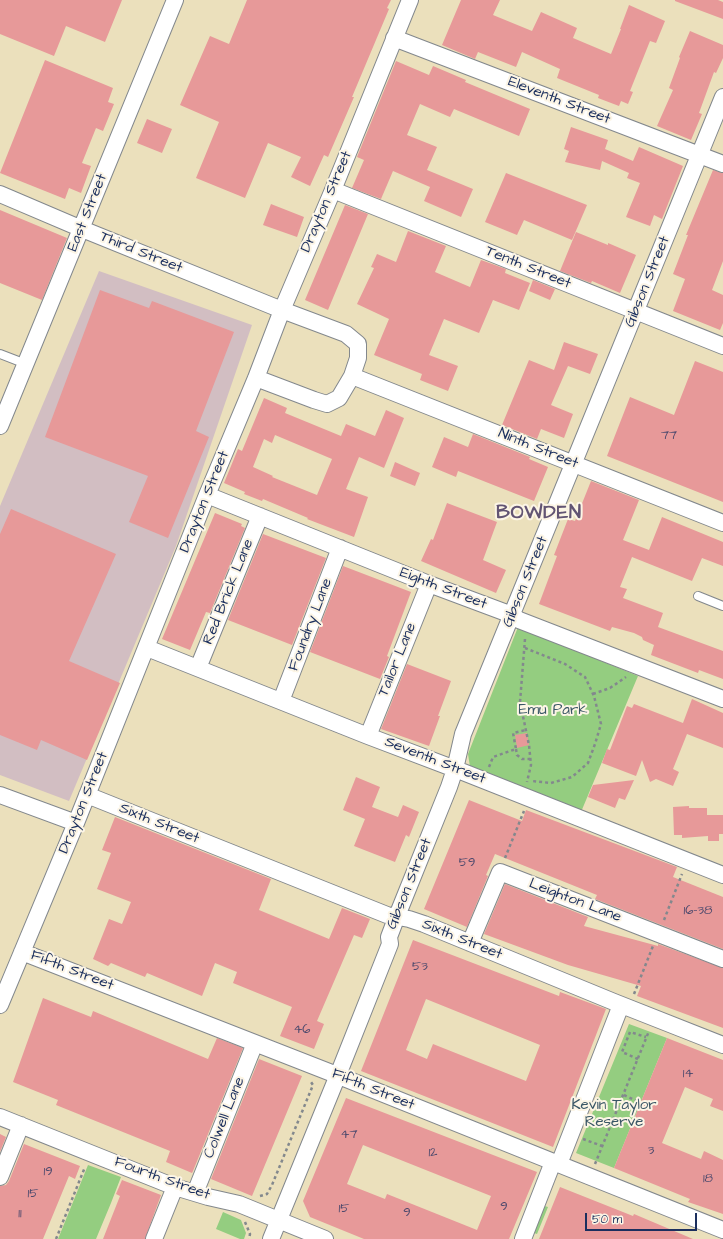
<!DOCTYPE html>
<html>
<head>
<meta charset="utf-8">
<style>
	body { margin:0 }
	#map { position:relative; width:723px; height:1239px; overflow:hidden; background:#ebe0bc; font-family:"Architects Daughter",sans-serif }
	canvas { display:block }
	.scale { position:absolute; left:585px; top:1213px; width:112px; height:18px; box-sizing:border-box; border:2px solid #1b2f5e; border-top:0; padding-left:5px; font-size:12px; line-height:14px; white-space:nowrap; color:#1b2f5e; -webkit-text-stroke:3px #fcf5e5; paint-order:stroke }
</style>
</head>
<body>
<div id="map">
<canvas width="723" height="1239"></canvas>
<div class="scale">50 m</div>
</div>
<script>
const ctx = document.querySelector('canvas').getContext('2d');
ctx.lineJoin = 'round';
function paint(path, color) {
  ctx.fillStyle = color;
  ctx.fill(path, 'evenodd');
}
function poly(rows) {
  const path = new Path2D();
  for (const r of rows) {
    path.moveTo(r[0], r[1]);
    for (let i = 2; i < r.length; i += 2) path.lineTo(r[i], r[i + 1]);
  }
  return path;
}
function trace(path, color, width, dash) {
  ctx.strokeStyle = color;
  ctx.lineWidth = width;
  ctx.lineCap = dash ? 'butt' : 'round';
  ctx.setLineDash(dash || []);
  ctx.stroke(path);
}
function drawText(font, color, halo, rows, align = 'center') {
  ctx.font = font + ' "Architects Daughter",sans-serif';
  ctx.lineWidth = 4;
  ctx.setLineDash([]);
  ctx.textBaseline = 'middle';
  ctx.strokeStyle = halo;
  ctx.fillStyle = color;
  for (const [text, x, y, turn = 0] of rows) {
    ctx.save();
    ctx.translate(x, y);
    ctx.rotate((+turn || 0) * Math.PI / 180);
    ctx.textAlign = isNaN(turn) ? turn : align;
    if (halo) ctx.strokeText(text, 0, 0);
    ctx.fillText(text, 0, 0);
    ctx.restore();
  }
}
paint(poly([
	[99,271,252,325,176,546,69,801,0,775,0,506]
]), '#d2bec2');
paint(poly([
	[518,627,638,676,581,812,470,767,468,754],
	[629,1024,667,1038,614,1168,576,1153],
	[88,1165,121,1177,111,1203,96,1239,58,1239],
	[541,1205,548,1207,537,1234,531,1232],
	[223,1212,241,1220,246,1233,244,1239,240,1239,216,1229]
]), '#94cd80');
paint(poly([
	[0,0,122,0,105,42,66,26,54,56,0,34],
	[247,0,391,0,387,8,389,9,352,97,354,97,328,157,324,155,310,186,291,177,301,157,268,143,245,198,196,178,219,122,180,105,210,36,229,44],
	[461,0,500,0,493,15,532,31,541,12,577,28,573,38,611,54,621,29,620,29,629,5,665,21,656,43,650,41,630,91,633,92,628,104,621,101,619,106,598,98,599,95,557,78,560,69,522,52,516,67,478,52,475,59,442,45],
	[675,0,718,0,723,2,723,19,675,1],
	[690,31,723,45,723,58,716,73,714,72,699,113,702,114,691,140,657,126,673,90,669,88,680,58,679,57],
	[45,60,113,88,108,102,114,104,103,131,96,128,82,163,91,166,81,193,69,188,65,199,0,173],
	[396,61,429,75,433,66,466,80,465,82,530,109,519,136,454,109,450,117,420,104,407,135,437,147,427,170,473,189,461,217,424,201,430,187,393,171,381,199,352,188,364,160,357,157],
	[147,119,172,129,162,153,137,143],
	[571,127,608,140,605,149,633,161,639,147,683,166,662,219,654,215,650,226,626,217,640,183,627,178,629,173,602,161,600,170,565,162,569,151,564,149],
	[713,170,723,173,723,261,712,290,723,295,723,323,720,330,673,311,685,279,673,274,688,235,686,235],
	[506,173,587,205,572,240,524,220,517,235,485,222],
	[271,204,304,217,297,237,263,225],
	[345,205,368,214,328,310,305,300],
	[0,210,67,238,42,300,0,283],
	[408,231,446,246,435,272,470,287,481,260,506,269,505,273,530,283,519,310,493,300,479,333,444,319,429,355,458,366,448,391,420,380,422,374,374,355,389,319,357,304,374,268,371,267,377,254,396,262],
	[576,232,608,245,608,243,636,255,620,293,592,281,591,283,560,271],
	[533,280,555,289,550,300,529,291],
	[100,290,149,308,152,301,234,332,196,431,209,437,168,538,129,522,148,476,45,437],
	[564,342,598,354,590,374,568,366,551,405,573,414,564,438,541,429,537,439,502,425,529,360,554,370],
	[695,361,723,372,723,502,607,456,630,397,674,415],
	[264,398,287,408,285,413,341,436,346,424,375,436,386,410,404,418,384,468,359,457,346,489,368,497,354,537,307,519,308,518,263,499,262,501,244,494,245,492,224,483,238,449,242,451],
	[275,435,332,459,317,495,272,477,273,476,253,467,264,439,272,443],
	[473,434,530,457,529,459,548,467,534,501,458,471,456,477,432,467,444,437,468,447],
	[395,462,420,473,415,486,390,476],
	[591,481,639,500,623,540,649,550,662,517,723,542,723,566,702,558,692,581,632,557,620,587,627,589,623,598,663,613,658,627,723,651,723,679,699,670,698,673,651,655,654,645,643,640,642,637,634,633,612,627,610,631,539,604,557,556,554,555,568,519,575,521],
	[447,503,497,522,483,560,506,570,496,593,421,561,431,539,433,540],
	[11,509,116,554,69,661,120,683,87,760,41,740,37,750,0,735,0,534],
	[215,513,242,524,241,526,245,528,210,613,206,612,190,650,162,639],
	[263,534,326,558,292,645,228,620],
	[343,566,411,592,387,656,389,657,380,679,310,652],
	[407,664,451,681,438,716,440,716,429,746,381,729],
	[692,699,723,713,723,748,687,734,673,769,679,772,673,786,656,779,650,782,642,760,636,776,602,763,607,749,610,750,627,706,632,708,634,704,683,723],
	[527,733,529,745,517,748,515,735],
	[356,777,380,787,372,807,398,817,403,805,419,812,409,837,406,835,395,862,354,846,365,819,343,810],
	[634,780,625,800,619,798,615,808,588,797,593,785],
	[469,800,522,821,526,810,677,867,673,877,723,897,723,949,595,899,597,895,495,854,486,875,488,876,467,927,424,909],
	[689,806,689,808,707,808,707,815,723,815,723,834,719,834,719,841,708,841,708,836,682,838,682,835,674,835,673,807],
	[115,817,271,879,259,910,329,939,342,908,370,919,362,938,354,935,317,1021,324,1024,314,1049,280,1036,292,1007,233,983,237,972,215,963,202,996,147,973,145,977,111,963,108,966,93,959,109,919,122,924,131,902,97,889,111,853,102,850],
	[505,884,588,917,584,926,658,946,658,944,723,968,723,1028,637,996,641,986,568,965,484,934],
	[413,940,559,996,560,992,606,1009,553,1147,361,1071],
	[426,999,540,1045,526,1081,433,1044,427,1059,406,1050],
	[43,998,91,1017,93,1011,208,1059,217,1038,243,1048,193,1171,192,1173,166,1162,170,1151,56,1105,58,1100,13,1082],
	[667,1038,723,1060,723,1111,710,1106,713,1099,685,1087,662,1143,701,1159,704,1151,723,1160,723,1214,688,1202,690,1199,614,1168],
	[259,1059,302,1076,252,1196,211,1179],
	[346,1098,537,1172,509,1239,364,1239,310,1217,303,1201],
	[363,1145,491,1196,477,1230,387,1194,385,1199,347,1184],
	[0,1134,6,1137,0,1152],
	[24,1144,80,1166,75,1179,69,1176,43,1239,0,1239,0,1186,6,1185,9,1181],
	[122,1180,161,1195,145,1239,103,1239,120,1196,116,1194],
	[560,1187,633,1216,634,1214,693,1239,539,1239]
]), '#e79999');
const lane = poly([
	[0,354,26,364],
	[698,596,723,606]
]);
const street = poly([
	[394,38,723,164],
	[333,190,723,346],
	[0,194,82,229,282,310,346,334,358,344,358,358,352,376,339,398,327,404,314,400,256,378],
	[352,376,723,523],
	[0,426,175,0],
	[207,495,429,584,512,615,519,620,723,699],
	[147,648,368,736,463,772,723,875],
	[198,668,260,516],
	[281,701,340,548],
	[368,736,429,584],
	[0,795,76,823],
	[87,795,387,915,409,919,424,924,614,1002,723,1045],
	[470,943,500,872,723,959],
	[22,952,329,1072,723,1230],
	[0,1005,76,823,207,495,256,378,282,310,333,190,410,0],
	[0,1117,175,1187,208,1197,239,1204,325,1239],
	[559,1164,621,1005],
	[0,1177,21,1125],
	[195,1193,255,1043],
	[154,1239,175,1187],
	[271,1239,338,1075,390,944,389,937,397,916,449,787,455,769,463,734,723,97],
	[523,1239,553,1162]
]);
trace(lane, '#83888d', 10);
trace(street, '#83888d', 18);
trace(poly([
	[525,639,520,702,529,745,531,765,527,782],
	[525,648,565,664,585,677,594,696,601,724,595,744,588,763,572,777,551,783,532,781],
	[593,694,610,688,626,677],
	[516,749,517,755,522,759,530,759],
	[489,767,493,757,516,749,513,733,526,730],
	[505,858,524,811],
	[664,920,682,874],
	[634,994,653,946],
	[638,1059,622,1052,630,1032,646,1037],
	[624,1095,641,1103],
	[583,1139,602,1146],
	[595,1164,649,1031],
	[260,1196,267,1194,272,1185,313,1085,311,1082],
	[245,1222,250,1234,249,1239],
	[56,1239,85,1167]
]), '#83888d', 2.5, [3, 3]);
trace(lane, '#fff', 8);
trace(street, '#fff', 16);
drawText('13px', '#4e4a6d', null, [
	["77",669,436],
	["59",467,863],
	["16-38",698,911],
	["53",420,967],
	["46",302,1030],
	["14",688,1074],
	["47",349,1135],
	["3",651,1151],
	["12",433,1153],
	["19",48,1172],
	["18",708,1179],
	["15",33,1194],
	["9",504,1207],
	["15",344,1209],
	["9",407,1213],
	["11",20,1214]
]);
drawText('15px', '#1b2f5e', '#fcf5e5', [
	["Eleventh Street",559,101,21],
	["Drayton Street",327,202,-67],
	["East Street",88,213,-68],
	["Third Street",141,253,22],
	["Tenth Street",528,268,22],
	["Gibson Street",648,282,-68],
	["Ninth Street",538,449,22],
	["Drayton Street",205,502,-68],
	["Gibson Street",526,582,-68],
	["Eighth Street",443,589,21],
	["Red Brick Lane",229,592,-68],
	["Foundry Lane",311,625,-69],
	["Tailor Lane",398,660,-68],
	["Seventh Street",435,761,21],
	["Drayton Street",84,803,-68],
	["Sixth Street",159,824,22],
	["Gibson Street",410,884,-68],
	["Leighton Lane",575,901,21],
	["Sixth Street",462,940,22],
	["Fifth Street",72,971,21],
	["Fifth Street",373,1090,22],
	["Colwell Lane",225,1118,-68],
	["Fourth Street",162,1179,20]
]);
drawText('15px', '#395666', '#fcf5e5', [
	["Emu Park",553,711],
	["Kevin Taylor",614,1106],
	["Reserve",614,1123]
]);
ctx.letterSpacing = '1px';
drawText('bold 19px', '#625473', '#fcf5e5', [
	["BOWDEN",539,514]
]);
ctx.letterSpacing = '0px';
</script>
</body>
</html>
